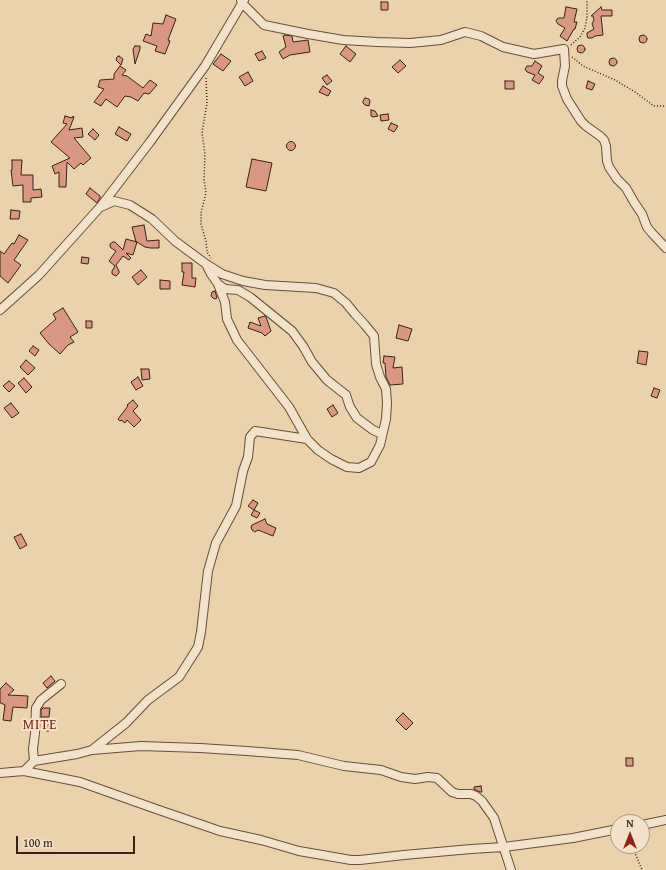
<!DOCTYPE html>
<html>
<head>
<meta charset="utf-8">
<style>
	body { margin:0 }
	#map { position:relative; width:666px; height:870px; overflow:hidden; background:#ead3ac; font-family:"Gentium Book Plus",serif }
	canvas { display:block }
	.north { position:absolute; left:610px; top:814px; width:40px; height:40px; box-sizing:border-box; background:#f1e2c9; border:1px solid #a89581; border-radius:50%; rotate:0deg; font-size:11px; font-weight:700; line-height:16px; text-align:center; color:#3a2116 }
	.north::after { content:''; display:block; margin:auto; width:14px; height:18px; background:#8f2418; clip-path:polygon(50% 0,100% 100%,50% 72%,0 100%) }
	.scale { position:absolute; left:16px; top:836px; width:119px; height:18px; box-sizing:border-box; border:2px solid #3a2116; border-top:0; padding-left:5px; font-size:12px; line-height:14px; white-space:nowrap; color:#3a2116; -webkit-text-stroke:3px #f1e2c9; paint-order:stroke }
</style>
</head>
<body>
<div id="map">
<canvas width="666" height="870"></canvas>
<div class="north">N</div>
<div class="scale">100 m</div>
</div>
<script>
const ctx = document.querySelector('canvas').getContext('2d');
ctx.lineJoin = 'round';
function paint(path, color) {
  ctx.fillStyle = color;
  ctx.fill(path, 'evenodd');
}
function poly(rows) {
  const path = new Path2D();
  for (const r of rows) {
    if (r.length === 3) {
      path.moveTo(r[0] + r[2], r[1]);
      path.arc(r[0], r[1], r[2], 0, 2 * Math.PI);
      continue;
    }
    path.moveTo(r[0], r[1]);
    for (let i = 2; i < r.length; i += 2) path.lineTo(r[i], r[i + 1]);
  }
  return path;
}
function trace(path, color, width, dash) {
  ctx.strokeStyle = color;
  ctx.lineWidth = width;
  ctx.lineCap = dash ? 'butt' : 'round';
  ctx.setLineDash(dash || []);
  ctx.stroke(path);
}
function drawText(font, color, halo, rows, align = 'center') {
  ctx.font = font + ' "Gentium Book Plus",serif';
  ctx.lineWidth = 4;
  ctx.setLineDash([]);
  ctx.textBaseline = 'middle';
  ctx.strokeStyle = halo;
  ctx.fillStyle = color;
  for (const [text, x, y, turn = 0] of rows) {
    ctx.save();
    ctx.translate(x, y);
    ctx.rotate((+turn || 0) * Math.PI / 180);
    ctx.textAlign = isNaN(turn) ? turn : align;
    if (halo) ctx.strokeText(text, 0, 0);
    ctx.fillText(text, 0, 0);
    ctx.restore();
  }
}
const building = poly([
	[381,2,388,2,388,10,381,10,381,2],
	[566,7,577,9,574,22,577,22,575,29,574,29,567,41,560,36,565,28,558,24,556,21,557,19,559,18,564,18,566,7],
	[601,7,602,10,612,10,612,16,601,16,603,35,595,36,592,38,588,38,587,35,587,33,594,29,592,24,594,20,593,16,591,16,601,7],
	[166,15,176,19,168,40,170,41,165,54,155,51,157,46,143,41,146,34,151,36,153,23,163,24,166,15],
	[643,39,4],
	[285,35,292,36,293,42,308,40,310,52,290,55,283,59,279,52,286,47,283,36,285,35],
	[581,49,4],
	[135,46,140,46,140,49,135,64,133,49,135,46],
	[346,46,356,54,350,62,340,54,346,46],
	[262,51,266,58,259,61,255,54,262,51],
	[221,54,231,61,223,71,213,64,221,54],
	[119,56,123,59,121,65,116,60,117,57,119,56],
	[613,62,4],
	[400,60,406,66,398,73,392,67,400,60],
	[535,61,542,66,538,73,544,77,539,84,532,80,535,75,527,72,525,69,527,66,532,66,535,61],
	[120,66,126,70,122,75,127,76,143,88,150,80,157,85,149,94,144,93,138,101,131,97,125,96,117,107,106,99,101,106,94,102,104,89,98,87,100,80,114,79,114,74,120,66],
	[248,72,253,81,245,86,239,77,248,72],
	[327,75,332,81,327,85,322,78,327,75],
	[505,81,514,81,514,89,505,89,505,81],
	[588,81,595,84,592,90,586,88,588,81],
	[323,86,331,91,328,96,319,92,323,86],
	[365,98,369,99,370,101,369,106,365,105,363,103,363,101,365,98],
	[371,110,375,111,378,116,373,117,371,116,371,110],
	[388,114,389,120,381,121,380,115,388,114],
	[65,116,72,118,73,116,74,117,69,130,82,128,83,137,74,138,91,158,83,165,81,163,74,169,67,162,66,187,59,187,59,172,55,174,52,166,70,158,51,142,67,124,63,123,65,116],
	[391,123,398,126,394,132,388,129,391,123],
	[119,127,131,134,127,141,115,134,119,127],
	[93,129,99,135,95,140,88,134,93,129],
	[291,146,4.5],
	[252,159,272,163,266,191,246,187,252,159],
	[12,160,22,160,21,175,33,175,33,190,41,189,42,197,31,198,31,202,23,202,23,185,13,186,11,170,12,170,12,160],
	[90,188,100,196,100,198,97,203,86,194,90,188],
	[11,210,20,211,19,219,10,219,11,210],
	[144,225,147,241,159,240,159,248,150,248,145,247,137,242,133,255,126,253,131,258,129,260,123,256,116,265,119,271,119,273,116,276,112,274,112,271,115,266,109,261,116,251,111,248,110,246,110,244,113,242,115,242,123,250,126,239,137,242,136,242,132,227,144,225],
	[19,235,28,240,14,260,21,265,8,283,0,276,0,251,4,254,12,243,14,244,19,235],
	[82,257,89,258,88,264,81,263,82,257],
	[182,263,192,263,192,278,196,278,195,287,182,285,184,272,182,272,182,263],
	[141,270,147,277,138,285,132,277,141,270],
	[160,280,170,281,170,289,160,289,160,280],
	[215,291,217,298,215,299,213,298,211,296,212,292,215,291],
	[63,308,78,332,70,337,74,342,68,345,60,354,49,344,40,333,56,319,53,314,63,308],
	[265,316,266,317,271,331,265,336,262,333,248,328,250,322,261,326,258,318,265,316],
	[86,321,92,321,92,328,86,328,86,321],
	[399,325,412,329,408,341,396,338,399,325],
	[33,346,39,350,35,356,29,351,33,346],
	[639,351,648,352,646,365,637,363,639,351],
	[384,356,395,357,393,368,402,367,403,384,390,385,386,377,385,363,383,363,384,356],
	[26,360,35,368,28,375,20,367,26,360],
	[141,369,149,369,150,379,142,380,141,369],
	[138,377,143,386,136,390,131,382,138,377],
	[24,378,32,387,26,393,18,383,24,378],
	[9,381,15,386,9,392,3,386,9,381],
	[654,388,660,390,657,398,651,396,654,388],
	[133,400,138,406,133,411,141,420,134,427,127,420,125,423,121,420,120,421,118,419,128,406,127,405,133,400],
	[11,403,19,413,12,418,4,408,11,403],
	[333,405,338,413,332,417,327,409,333,405],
	[253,500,258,503,254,510,260,513,257,518,251,515,254,510,248,506,253,500],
	[265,519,267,524,276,528,273,536,258,530,255,532,252,530,251,527,252,525,265,519],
	[21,534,27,545,20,549,14,537,21,534],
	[51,676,55,681,47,688,43,683,51,676],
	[6,683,14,690,8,695,28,696,27,708,13,707,11,721,3,720,5,705,1,703,0,703,0,689,6,683],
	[43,708,50,708,49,717,41,717,41,710,43,708],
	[403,713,413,723,406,730,396,720,403,713],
	[47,721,51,728,49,731,47,731,44,730,43,727,47,721],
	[626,758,633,758,633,766,626,766,626,758],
	[481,786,482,792,480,792,474,789,474,787,481,786]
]);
paint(building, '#d99881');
trace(building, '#3a2116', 1);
const minor = poly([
	[241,0,242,3,264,25,308,34,343,40,377,42,410,43,441,40,465,32,481,36,503,47,534,54,564,49,565,66,562,81,562,86,567,99,581,121,586,126,600,136,604,140,606,146,607,161,609,167,617,179,626,188,634,202,642,214,647,227,651,232,666,248],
	[103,206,114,201,130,205,152,219,175,241,206,264,211,274,218,284,225,289,238,290,250,297,292,331,303,346,312,362,327,380,346,395,350,407,357,418,373,430,382,434],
	[206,264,222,274,243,281,265,285,316,288,334,293,346,303,355,314,365,325,374,336,376,364,380,377,386,389,387,403,386,419,380,445,371,462,359,468,347,467,331,459,318,450,307,439,289,407,237,340,227,319,225,302,218,284],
	[0,310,39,275,101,206,150,142,205,66,244,0],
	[92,750,141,746,200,748,247,751,298,755,344,766,381,770,401,777,415,779,428,777,437,778,452,792,458,794,471,794,476,796,482,801,494,818,511,870],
	[34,761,33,749,35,733,36,708,41,700,61,684],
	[24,771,34,761,77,754,92,750,126,723,148,700,179,677,198,647,201,632,208,571,216,543,236,506,243,471,248,457,250,437,255,431,307,439],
	[0,773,24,771,80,782,156,809,220,831,261,840,299,851,351,860,360,860,404,855,471,849,504,847,573,838,618,829],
	[642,825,666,820]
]);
trace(minor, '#664e3c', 10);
trace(poly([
	[571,45,580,37,585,28,587,17,587,0],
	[572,57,583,66,615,80,635,92,654,106,666,106],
	[206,78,207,103,202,133,205,154,204,180,206,193,201,213,201,224,206,241,207,252,211,258],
	[632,846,642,870]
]), '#3a2116', 1.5, [1, 2]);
trace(minor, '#f1e2c9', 8);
ctx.letterSpacing = '1px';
drawText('14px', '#7a1f14', '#f1e2c9', [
	["MITE",40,725]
]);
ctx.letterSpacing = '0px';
</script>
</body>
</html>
